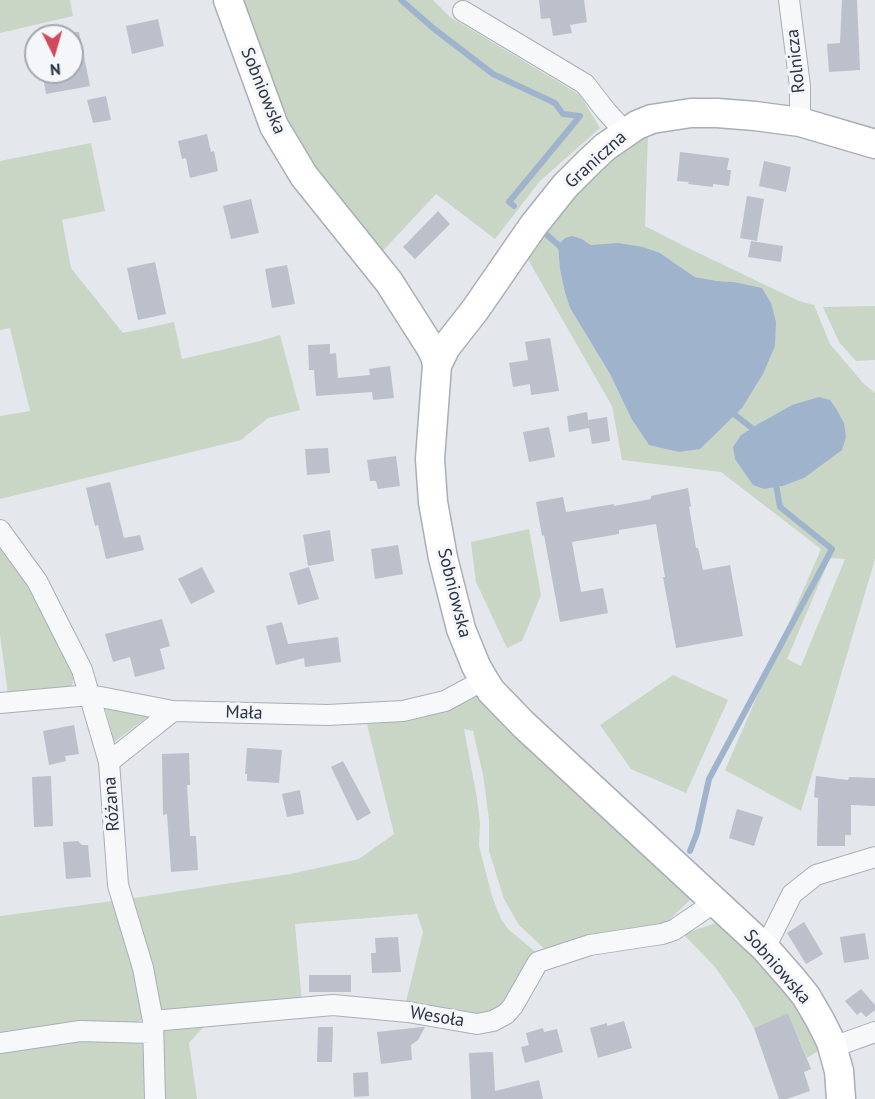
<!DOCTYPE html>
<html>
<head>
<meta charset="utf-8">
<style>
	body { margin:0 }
	#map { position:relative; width:875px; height:1099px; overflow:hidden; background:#e4e7ec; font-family:"PT Sans",sans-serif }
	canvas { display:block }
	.north { position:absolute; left:24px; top:24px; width:60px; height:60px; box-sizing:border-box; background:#f4f6f9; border:2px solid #a4a8b1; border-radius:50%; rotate:175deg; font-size:16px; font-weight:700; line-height:24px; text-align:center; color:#2b3445 }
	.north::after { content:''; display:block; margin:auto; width:21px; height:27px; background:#d1495b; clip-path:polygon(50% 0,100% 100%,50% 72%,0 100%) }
</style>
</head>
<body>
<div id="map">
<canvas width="875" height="1099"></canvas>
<div class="north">N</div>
</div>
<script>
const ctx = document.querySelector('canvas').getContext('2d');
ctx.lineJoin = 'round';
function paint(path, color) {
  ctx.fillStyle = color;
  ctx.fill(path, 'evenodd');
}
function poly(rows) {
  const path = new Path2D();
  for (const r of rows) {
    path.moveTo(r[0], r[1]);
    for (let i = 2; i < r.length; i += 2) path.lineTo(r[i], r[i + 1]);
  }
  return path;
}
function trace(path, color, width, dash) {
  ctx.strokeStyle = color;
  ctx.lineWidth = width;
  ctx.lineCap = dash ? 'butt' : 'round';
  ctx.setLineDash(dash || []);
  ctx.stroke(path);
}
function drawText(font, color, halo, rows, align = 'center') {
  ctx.font = font + ' "PT Sans",sans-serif';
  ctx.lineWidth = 6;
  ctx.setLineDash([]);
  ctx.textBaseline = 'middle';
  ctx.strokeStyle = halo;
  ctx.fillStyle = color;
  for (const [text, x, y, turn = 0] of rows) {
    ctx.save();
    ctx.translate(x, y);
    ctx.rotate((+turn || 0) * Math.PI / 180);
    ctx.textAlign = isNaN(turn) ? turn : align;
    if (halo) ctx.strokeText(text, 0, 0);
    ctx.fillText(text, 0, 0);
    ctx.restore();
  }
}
paint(poly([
	[0,0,70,0,73,16,0,33],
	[238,0,433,0,450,17,580,95,600,128,540,181,495,239,436,194,379,255,313,171,284,118],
	[648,131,645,226,686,247,799,301,814,305,830,344,863,383,875,393,875,559,801,811,725,770,821,549,721,472,622,460,612,406,526,256,564,205,611,155],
	[582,239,591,245,660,253,695,277,717,281,734,282,631,418,610,374,570,308,565,293,560,270,558,245],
	[792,405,804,478,783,486,764,489,741,435,758,424],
	[830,558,845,559,801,666,787,659],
	[91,143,105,211,62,220,71,268,123,333,174,322,182,359,260,341,280,335,300,410,268,418,241,440,0,499,0,416,30,411,10,328,0,330,0,161],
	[875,306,875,360,856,361,839,342,823,307],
	[529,529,541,595,522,641,507,648,476,582,471,542],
	[0,540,18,564,73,673,73,682,70,690,8,694,0,635],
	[673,675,728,700,686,793,631,769,600,725],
	[477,696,653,862,691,899,666,923,589,937,547,951,519,925,504,899,489,851,489,819,483,775,473,731,464,729,477,798,480,823,479,846,492,896,501,919,508,929,538,954,510,999,491,1013,476,1017,405,1006,423,932,417,914,295,924,302,1003,160,1016,128,899,290,874,359,859,394,834,367,724,422,718],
	[104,702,149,716,114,742],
	[113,901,126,932,144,1011,143,1019,138,1022,75,1025,0,1035,0,916],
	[719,922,746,947,790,996,821,1049,807,1058,788,1013,754,1028,738,1000,715,967,683,934],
	[208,1022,189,1043,197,1099,162,1099,161,1033,171,1026],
	[92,1036,141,1040,144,1048,148,1072,144,1099,0,1099,0,1049]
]), '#c9d6c5');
paint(poly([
	[572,236,582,239,591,245,618,243,643,247,660,253,695,277,717,281,734,282,762,288,771,303,776,322,775,346,763,374,742,408,700,449,679,452,649,445,631,418,610,374,570,308,565,293,560,270,558,245,565,238],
	[819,397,830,400,837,410,844,423,846,437,842,450,804,478,783,486,764,489,753,485,735,459,733,447,741,435,758,424,792,405]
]), '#9fb4cc');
trace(poly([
	[401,0,433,28,493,74,555,103,563,114,580,116,509,202,514,206],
	[546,234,564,250],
	[730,411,757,432],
	[690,851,697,833,709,779,832,549,780,507,775,479]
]), '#9fb4cc', 6);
paint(poly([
	[539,0,584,0,587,22,570,25,572,33,553,36,550,18,541,19],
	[842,0,857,0,860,70,829,72,827,44,840,43],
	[158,19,164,46,132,54,126,26],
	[72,32,79,32,90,86,46,94,43,77,72,72],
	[106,96,111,120,93,123,87,100],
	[207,134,211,152,214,151,218,171,190,178,186,158,182,159,178,141],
	[680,152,729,158,727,170,731,170,729,186,713,184,713,187,688,184,689,182,677,181],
	[764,161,791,167,786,192,759,186],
	[747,196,764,199,757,241,740,238],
	[251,199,259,233,231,239,223,206],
	[438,211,450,224,415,259,403,247],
	[751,241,783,246,781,262,748,257],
	[155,262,166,314,138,320,127,268],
	[287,265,295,304,272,308,265,269],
	[550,338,559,391,531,395,530,384,513,387,509,363,528,360,525,342],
	[330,344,330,354,336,353,338,378,370,375,369,369,390,366,394,398,373,400,372,392,316,396,314,370,309,370,308,345],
	[587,412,589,426,588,420,607,417,610,441,592,444,589,428,569,432,567,416],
	[549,427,555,457,529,462,523,432],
	[328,448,330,473,307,475,305,449],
	[396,456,400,486,378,489,376,481,370,481,367,460],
	[110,482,124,538,140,535,144,550,106,559,98,525,95,526,86,488],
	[688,488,691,506,689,507,696,548,698,548,703,570,730,565,743,636,676,648,663,577,665,577,656,524,619,530,619,534,572,542,581,592,603,588,608,613,560,622,544,535,542,536,536,502,563,497,566,512,614,504,614,506,651,499,651,496],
	[330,530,334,561,308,566,303,535],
	[398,545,403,574,375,579,371,549],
	[202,567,215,592,191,604,178,579],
	[309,567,319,599,298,605,289,573],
	[162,619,170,646,160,649,165,669,135,677,130,657,113,662,105,634],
	[282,622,288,644,338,637,341,662,305,667,304,658,276,665,266,626],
	[74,725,79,754,65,756,66,761,49,765,43,731],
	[247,748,282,750,279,783,247,781,247,774,245,774],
	[189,753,190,785,187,785,190,836,196,836,198,870,171,872,167,814,163,815,162,754],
	[343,761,371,813,357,821,331,767],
	[51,776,53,826,34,827,32,777],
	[816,776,848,780,849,777,875,778,875,806,851,805,851,835,845,835,845,846,817,846,818,798,814,797],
	[300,790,304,814,287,817,282,794],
	[737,809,763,817,754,846,729,838],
	[78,841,82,845,88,845,91,877,66,879,63,842],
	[804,922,823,954,806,964,787,933],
	[865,933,869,959,844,963,840,937],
	[398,937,401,972,372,973,371,953,376,953,375,938],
	[309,975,351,975,351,992,309,992],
	[861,989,875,1005,875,1010,866,1017,861,1012,857,1015,845,1001],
	[788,1013,811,1069,804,1072,810,1091,787,1099,779,1099,754,1028],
	[624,1021,632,1048,598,1058,590,1028,607,1023,607,1026],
	[318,1027,333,1027,332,1062,317,1062],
	[422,1027,425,1027,418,1040,411,1045,412,1060,381,1064,377,1032],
	[543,1028,544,1032,557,1029,563,1052,525,1063,521,1047,529,1045,526,1033],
	[493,1052,495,1091,539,1080,543,1099,471,1099,469,1053],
	[368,1072,369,1096,354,1097,353,1073]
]), '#bbc0ca');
const street = poly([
	[789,0,800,86,800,122],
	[463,11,585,84,606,111,625,132],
	[0,530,37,581,82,670,109,762,118,885,143,968,153,1021,155,1099],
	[0,703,90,695,173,711,328,715,403,711,445,701,484,680],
	[109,762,173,711],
	[765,948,792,894,816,875,875,857],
	[153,1021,333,1005,408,1012,477,1024,493,1021,506,1014,513,1006,538,962,590,945,662,934,674,930,715,902],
	[0,1043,80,1031,152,1033],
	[833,1047,875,1032]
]);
const secondary = poly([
	[228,0,274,126,304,176,389,282,431,348,435,356,437,365,430,459,433,502,443,558,461,629,476,666,484,680,491,691,524,725,765,948,793,980,806,996,820,1020,831,1042,839,1071,841,1099],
	[437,365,446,347,475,310,533,226,565,186,590,161,605,147,637,125,652,119,691,113,717,113,755,116,800,122,875,144]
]);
trace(street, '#a9aeb7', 22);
trace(secondary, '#a9aeb7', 31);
trace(street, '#f7f8fa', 20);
trace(secondary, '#fff', 28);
drawText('18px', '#2b3445', '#f4f6f9', [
	["Rolnicza",796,61,-96],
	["Sobniowska",263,91,68],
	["Graniczna",596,160,-42],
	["Sobniowska",454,593,76],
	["Mała",244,713,2],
	["Różana",112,804,-94],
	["Sobniowska",777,967,49],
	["Wesoła",437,1017,9]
]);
</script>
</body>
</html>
